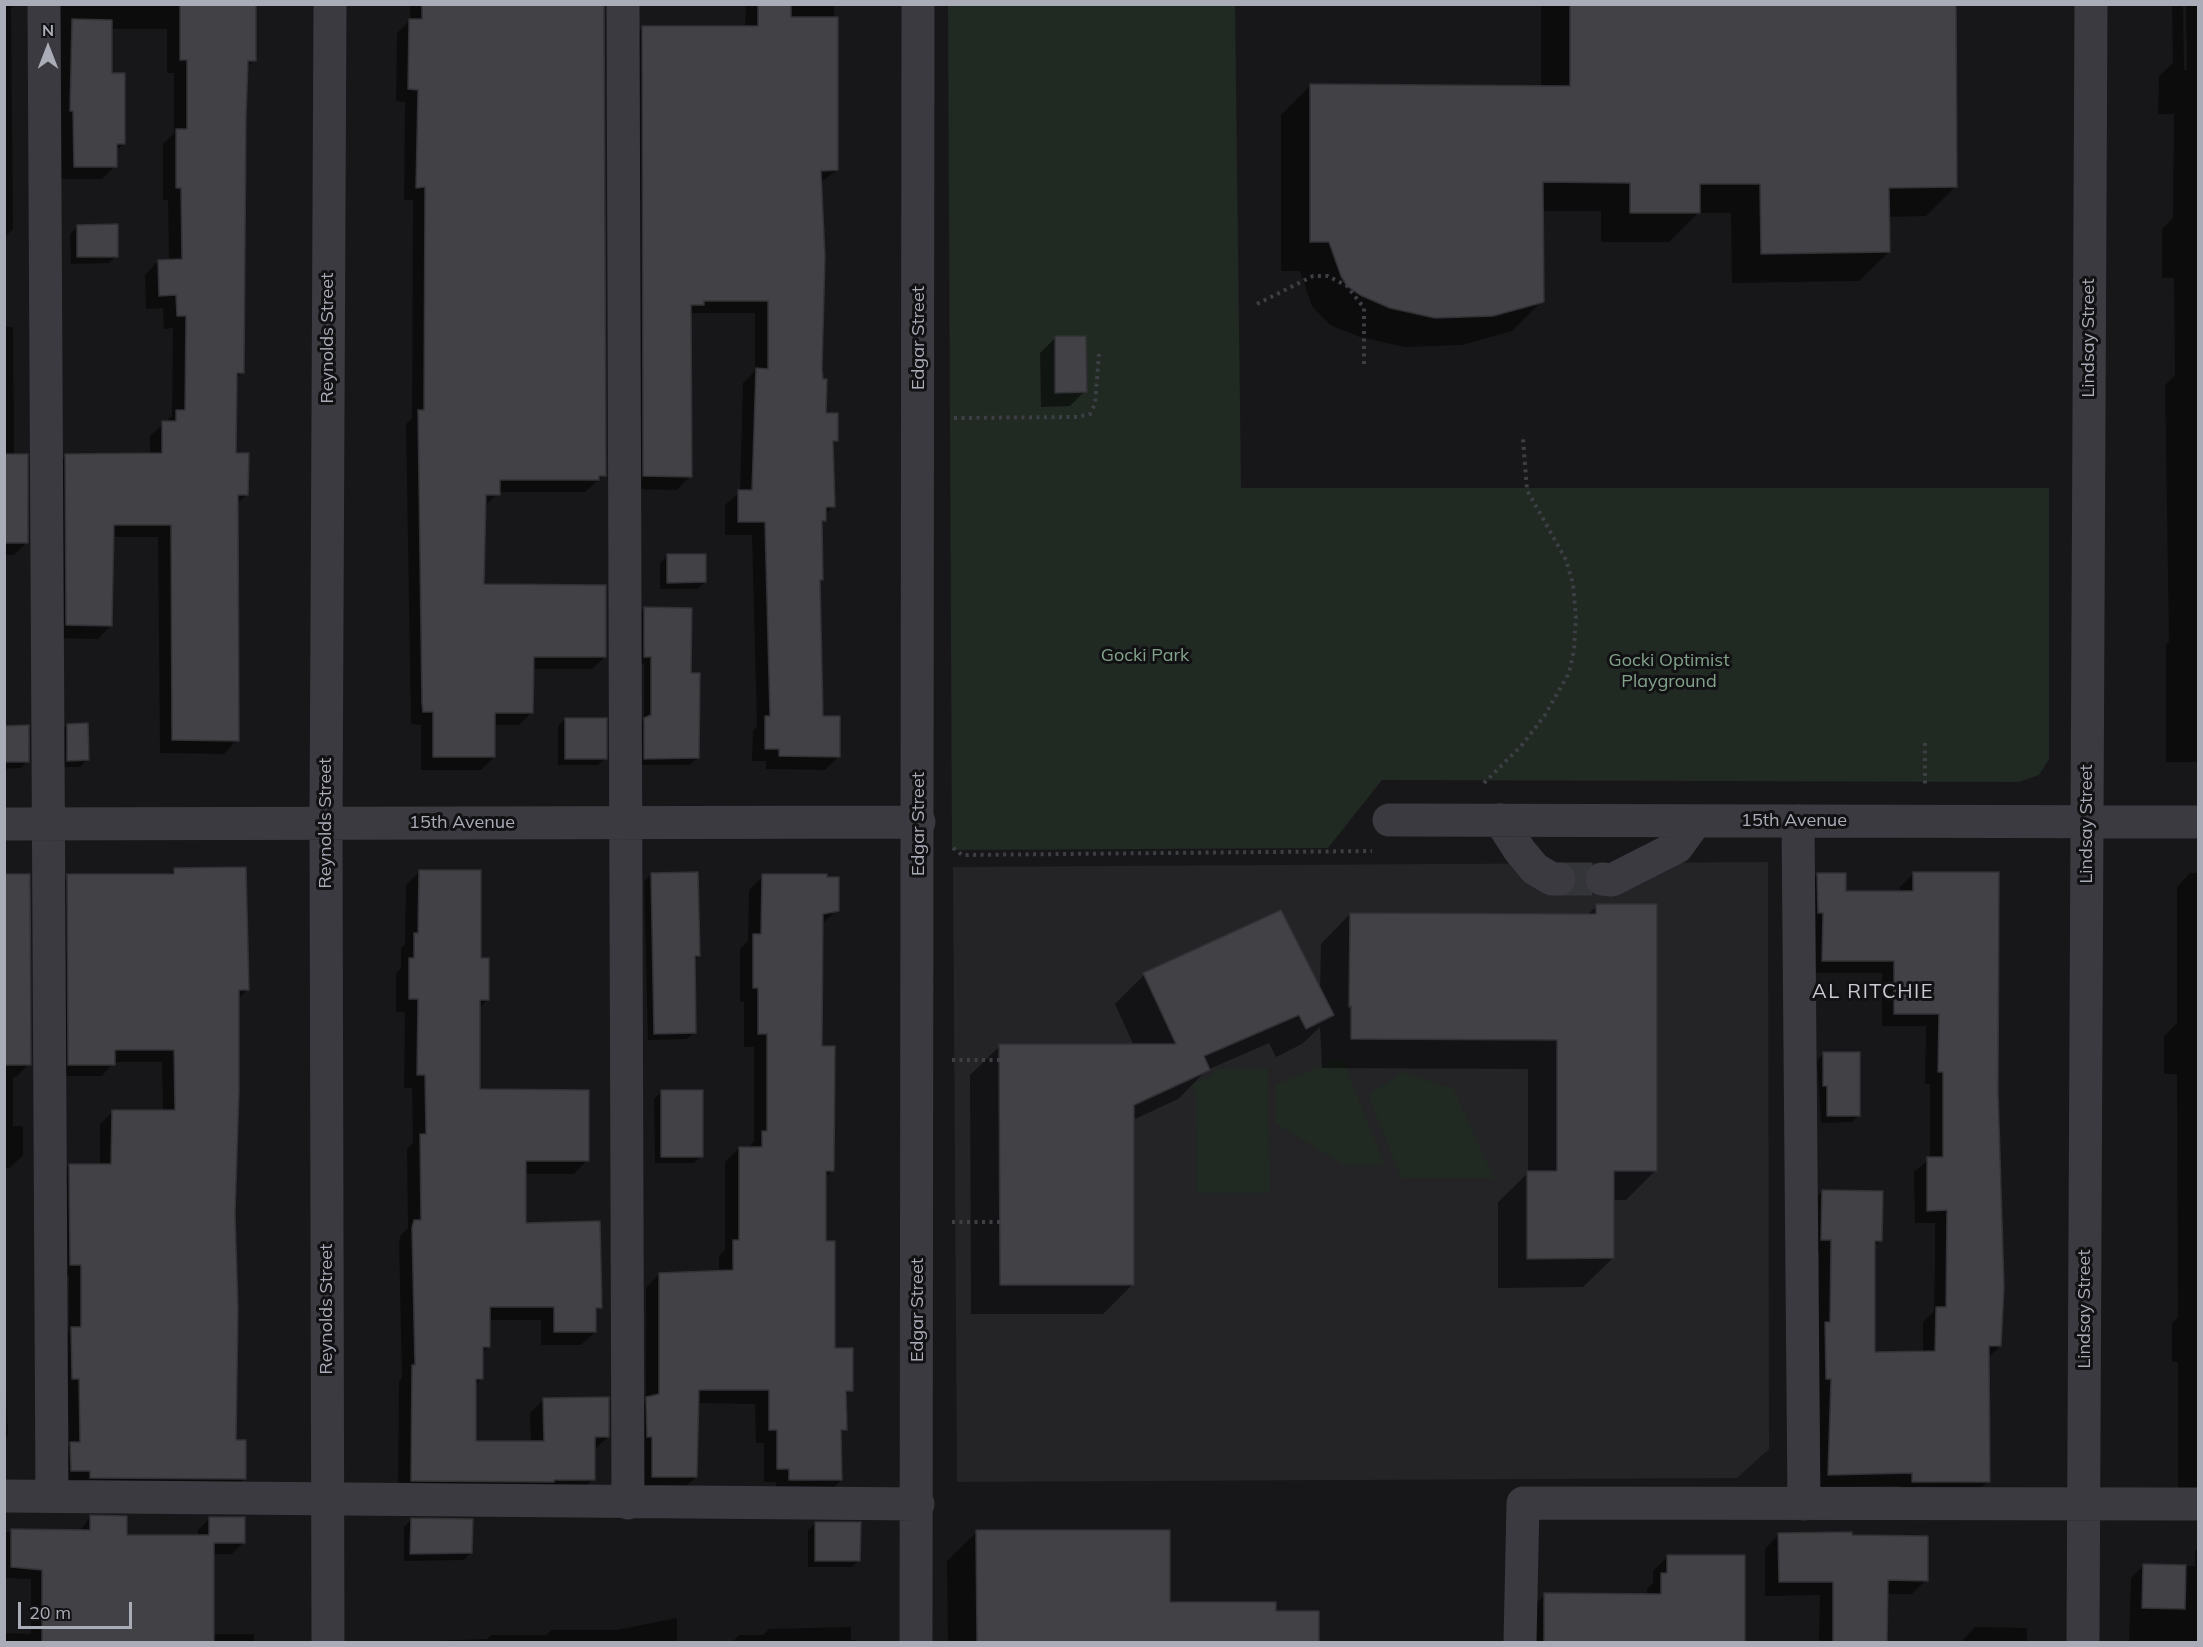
<!DOCTYPE html>
<html>
<head>
<meta charset="utf-8">
<style>
	body { margin:0 }
	#map { position:relative; width:2203px; height:1647px; overflow:hidden; background:#171719; font-family:Mulish,sans-serif }
	canvas { display:block }
	.frame { position:absolute; inset:0; border:6px solid #aaacb8; pointer-events:none }
	.north { position:absolute; left:18px; top:18px; width:60px; height:60px; -webkit-text-stroke:4px #121214; paint-order:stroke; rotate:0deg; font-size:16px; font-weight:700; line-height:24px; text-align:center; color:#aaacb8 }
	.north::after { content:''; display:block; margin:auto; width:21px; height:27px; background:#aaacb8; clip-path:polygon(50% 0,100% 100%,50% 72%,0 100%) }
	.scale { position:absolute; left:18px; top:1602px; width:114px; height:27px; box-sizing:border-box; border:3px solid #aaacb8; border-top:0; padding-left:8px; font-size:18px; line-height:21px; white-space:nowrap; color:#aaacb8; -webkit-text-stroke:4px #121214; paint-order:stroke }
</style>
</head>
<body>
<div id="map">
<canvas width="2203" height="1647"></canvas>
<div class="frame"></div>
<div class="north">N</div>
<div class="scale">20 m</div>
</div>
<script>
const ctx = document.querySelector('canvas').getContext('2d');
ctx.lineJoin = 'round';
function paint(path, color) {
  ctx.fillStyle = color;
  ctx.fill(path, 'evenodd');
}
function poly(rows) {
  const path = new Path2D();
  for (const r of rows) {
    path.moveTo(r[0], r[1]);
    for (let i = 2; i < r.length; i += 2) path.lineTo(r[i], r[i + 1]);
  }
  return path;
}
function trace(path, color, width, dash) {
  ctx.strokeStyle = color;
  ctx.lineWidth = width;
  ctx.lineCap = dash ? 'butt' : 'round';
  ctx.setLineDash(dash || []);
  ctx.stroke(path);
}
function drawText(font, color, halo, rows, align = 'center') {
  ctx.font = font + ' Mulish,sans-serif';
  ctx.lineWidth = 6;
  ctx.setLineDash([]);
  ctx.textBaseline = 'middle';
  ctx.strokeStyle = halo;
  ctx.fillStyle = color;
  for (const [text, x, y, turn = 0] of rows) {
    ctx.save();
    ctx.translate(x, y);
    ctx.rotate((+turn || 0) * Math.PI / 180);
    ctx.textAlign = isNaN(turn) ? turn : align;
    if (halo) ctx.strokeText(text, 0, 0);
    ctx.fillText(text, 0, 0);
    ctx.restore();
  }
}
paint(poly([
	[1768,862,1769,1449,1737,1478,957,1482,953,867]
]), '#242326');
paint(poly([
	[948,5,1235,5,1241,488,2049,488,2049,759,2039,775,2019,782,1382,780,1328,848,952,850],
	[1342,1057,1385,1165,1344,1165,1276,1124,1275,1085],
	[1214,1069,1268,1069,1270,1193,1197,1193,1196,1096,1191,1084,1213,1075],
	[1402,1072,1454,1089,1494,1178,1401,1178,1368,1095]
]), '#212923');
paint(poly([
	[4,4,15,4,11,9,13,229,4,238],
	[60,4,254,4,254,60,247,67,242,372,235,380,234,455,247,494,236,505,237,740,224,754,160,753,158,537,112,537,111,625,98,639,53,638,52,469,66,456,150,455,150,436,172,416,173,328,164,329,163,308,146,309,145,275,158,261,169,261,168,200,163,200,163,144,174,133,174,73,167,73,167,29,111,29,110,75,123,144,115,152,115,166,102,179,61,179],
	[410,4,603,4,604,475,585,492,499,492,484,507,482,585,605,657,592,669,532,669,532,712,519,725,494,725,494,757,481,770,421,770,421,725,411,724,406,424,412,418,413,200,404,200,405,102,396,101,397,33,410,20],
	[746,4,834,4,837,170,820,183,821,369,824,414,836,441,832,446,833,506,825,515,825,521,821,525,821,580,819,583,822,717,839,756,825,770,766,769,766,761,752,761,753,731,757,726,752,535,725,535,725,505,740,492,743,383,755,371,755,313,693,313,689,317,690,476,677,490,630,489,629,41,642,28,745,28],
	[1541,4,1954,4,1956,186,1926,216,1888,217,1889,252,1859,281,1732,283,1731,213,1698,213,1669,242,1601,242,1601,211,1542,211,1542,301,1512,331,1462,345,1405,347,1360,337,1330,325,1312,306,1300,271,1281,271,1281,115,1311,85,1541,87],
	[2172,4,2183,4,2184,70,2187,70,2186,4,2198,4,2198,762,2166,762,2166,644,2169,642,2165,385,2175,375,2174,278,2162,278,2162,229,2173,218,2174,114,2158,114,2159,76,2173,63],
	[77,227,116,256,109,263,71,264,70,234],
	[4,327,13,327,14,456,27,542,14,555,4,555],
	[1055,338,1085,391,1070,406,1041,407,1040,353],
	[667,556,705,582,698,589,660,589,660,563],
	[644,609,689,675,697,757,690,765,638,765,638,726,644,720,644,664,637,664,637,616],
	[565,719,605,758,598,765,558,765,558,726],
	[67,725,87,759,80,767,60,767,60,732],
	[4,728,28,761,21,768,4,769],
	[175,869,247,990,237,1000,233,1213,235,1441,244,1479,232,1491,59,1482,59,1456,69,1446,68,1390,60,1341,69,1331,69,1276,58,1276,57,1177,70,1165,100,1165,100,1124,113,1112,163,1112,162,1062,114,1062,102,1076,57,1076,56,888,68,876,168,876],
	[420,871,480,960,488,999,479,1009,479,1090,587,1160,574,1174,524,1174,524,1224,600,1307,595,1312,595,1332,581,1345,541,1345,541,1320,489,1320,489,1346,481,1354,481,1379,475,1386,475,1443,531,1443,530,1413,544,1399,608,1437,594,1450,593,1479,580,1493,398,1494,399,1381,402,1378,399,1243,401,1235,408,1228,407,1149,413,1143,412,1088,404,1088,405,1012,396,1012,396,973,401,968,401,948,405,944,406,885],
	[2190,873,2198,873,2198,1491,2178,1491,2178,1362,2172,1362,2172,1323,2178,1317,2177,1074,2164,1074,2164,1036,2177,1023,2177,887],
	[651,874,699,956,694,960,695,1032,687,1039,648,1040,644,882],
	[1818,874,1844,892,1900,892,1900,887,1913,874,1996,1091,2000,1346,1988,1358,1988,1481,1975,1494,1899,1495,1899,1486,1816,1487,1819,1252,1808,1252,1809,1204,1822,1191,1880,1240,1874,1247,1874,1353,1923,1353,1923,1322,1934,1311,1935,1263,1935,1223,1915,1223,1914,1172,1930,1159,1930,1084,1925,1084,1926,1026,1882,1026,1882,973,1810,973,1805,888],
	[4,875,29,1064,16,1077,13,1077,13,1126,23,1126,23,1155,10,1168,5,1168,4,1189],
	[763,876,837,910,821,925,820,1047,833,1170,825,1178,825,1243,833,1350,851,1390,845,1396,845,1429,840,1434,841,1480,827,1494,776,1494,776,1482,764,1482,764,1443,756,1443,755,1404,698,1403,696,1477,682,1490,639,1490,633,1412,646,1400,646,1288,659,1274,719,1272,719,1256,725,1250,725,1162,739,1148,749,1148,754,1141,754,1047,744,1047,744,1002,740,1002,740,949,748,941,749,890],
	[1597,906,1655,1171,1626,1200,1613,1200,1613,1258,1583,1287,1498,1288,1498,1202,1528,1173,1528,1069,1322,1068,1320,1027,1302,1044,1276,1057,1269,1043,1207,1070,1178,1099,1133,1120,1133,1284,1103,1314,971,1314,970,1075,1000,1046,1134,1046,1115,1004,1144,975,1320,992,1321,944,1350,914,1587,915],
	[1824,1053,1859,1115,1852,1122,1821,1123,1817,1061],
	[661,1092,701,1156,694,1163,655,1163,654,1099],
	[4,1356,8,1435,4,1438],
	[90,1517,125,1536,198,1536,198,1530,210,1518,244,1542,232,1554,212,1554,212,1634,254,1634,254,1642,4,1642,4,1633,31,1634,31,1579,4,1578,4,1532,79,1532],
	[411,1520,471,1553,464,1560,404,1561,404,1527],
	[815,1523,859,1560,852,1567,808,1567,808,1531],
	[977,1532,1169,1603,1274,1613,1318,1613,1318,1642,948,1642,947,1561],
	[1779,1534,1850,1536,1926,1580,1912,1594,1887,1594,1886,1642,1819,1642,1820,1595,1765,1596,1765,1549],
	[2198,1548,2198,1642,2129,1642,2131,1578,2143,1566,2195,1566,2195,1551],
	[1667,1557,1743,1557,1744,1642,1530,1642,1530,1609,1545,1595,1647,1595,1647,1589,1653,1583,1653,1571],
	[677,1618,677,1642,732,1642,740,1635,763,1635,769,1629,851,1627,851,1640,869,1642,406,1642,487,1639,491,1635,546,1635,551,1630,617,1630],
	[1975,1627,2027,1628,2027,1642,1961,1642]
]), '#0007');
const building = poly([
	[180,4,256,4,256,61,248,61,246,117,244,373,237,373,236,453,249,453,248,495,238,495,239,741,172,740,171,525,114,525,112,626,66,625,65,454,162,453,162,421,176,421,176,410,185,410,186,316,177,316,176,295,159,296,158,260,182,259,181,188,176,188,176,129,187,129,187,60,180,60,180,4],
	[422,4,604,4,606,476,599,476,599,480,500,480,500,495,486,495,484,584,606,585,606,657,534,657,533,713,495,713,495,757,433,757,433,712,423,712,422,703,418,410,424,410,425,187,416,188,418,90,408,89,409,19,422,19,422,4],
	[758,4,791,4,791,17,838,17,838,170,821,171,825,257,822,369,823,379,827,379,826,413,838,413,838,441,833,441,835,507,826,507,826,521,822,521,823,580,820,580,823,716,840,716,840,757,779,756,779,749,765,749,765,716,770,716,765,522,738,522,738,490,752,490,756,368,768,369,768,301,704,301,704,305,691,305,692,477,643,476,642,26,758,26,758,4],
	[1570,4,1956,4,1957,187,1889,188,1890,252,1761,254,1760,184,1700,184,1700,213,1630,213,1630,183,1543,182,1544,302,1493,316,1435,318,1390,308,1360,295,1347,286,1341,276,1329,242,1310,242,1310,84,1570,86,1570,4],
	[72,19,112,20,112,73,125,73,125,144,117,144,117,167,74,167,73,111,70,111,72,19],
	[118,224,118,257,77,257,77,225,118,224],
	[1055,336,1086,336,1087,392,1055,393,1055,336],
	[4,454,28,454,28,543,4,543,4,454],
	[667,554,706,554,706,582,667,583,667,554],
	[644,607,692,608,691,673,700,673,699,758,644,759,644,718,651,715,651,657,644,657,644,607],
	[565,718,607,718,607,759,565,759,565,718],
	[88,723,89,760,67,761,67,724,88,723],
	[29,725,29,762,4,762,4,726,29,725],
	[246,867,249,990,239,990,239,1091,235,1213,238,1309,236,1440,246,1440,246,1479,90,1478,90,1471,71,1471,70,1442,80,1442,79,1379,72,1379,71,1327,81,1327,81,1265,70,1265,69,1164,111,1164,112,1110,175,1110,174,1050,115,1050,115,1065,68,1065,67,874,174,874,174,868,246,867],
	[419,870,481,870,481,958,489,958,489,1000,480,1000,480,1089,589,1090,589,1161,526,1161,526,1223,600,1221,602,1308,596,1308,596,1332,554,1332,554,1307,490,1307,490,1347,483,1347,483,1379,476,1379,476,1441,544,1441,543,1398,609,1397,609,1437,595,1437,595,1480,554,1480,554,1482,411,1481,412,1365,415,1365,412,1228,414,1220,421,1220,420,1134,426,1134,425,1075,417,1075,418,999,409,999,409,958,414,958,414,933,418,933,419,870],
	[698,872,700,956,695,956,696,1033,654,1034,651,873,698,872],
	[1913,872,1999,872,1998,1091,2004,1287,2001,1346,1989,1346,1990,1482,1912,1482,1912,1473,1828,1475,1831,1379,1826,1379,1825,1322,1830,1322,1831,1240,1821,1240,1822,1190,1883,1191,1882,1241,1875,1241,1875,1352,1935,1351,1936,1307,1946,1307,1947,1210,1927,1211,1927,1157,1943,1157,1943,1072,1938,1072,1939,1014,1894,1014,1894,961,1822,961,1823,913,1818,913,1817,873,1846,873,1846,891,1913,891,1913,872],
	[4,874,30,874,31,1065,4,1065,4,874],
	[762,874,827,874,827,877,839,877,839,911,823,914,822,1046,835,1046,834,1171,826,1171,826,1241,835,1241,835,1348,853,1348,853,1391,846,1391,847,1430,841,1430,842,1480,789,1480,789,1469,777,1469,777,1430,769,1430,769,1390,699,1390,697,1477,652,1477,652,1437,647,1437,646,1397,659,1394,659,1273,733,1270,733,1240,739,1240,739,1147,762,1147,762,1131,767,1131,767,1034,758,1034,758,988,753,988,753,934,761,934,762,874],
	[1596,904,1657,904,1657,1171,1614,1171,1614,1258,1527,1259,1527,1171,1557,1171,1557,1040,1351,1039,1351,1006,1349,1007,1350,913,1596,914,1596,904],
	[1281,910,1334,1015,1306,1029,1299,1015,1204,1056,1210,1070,1134,1105,1134,1285,1000,1285,999,1044,1176,1044,1143,973,1281,910],
	[1823,1052,1860,1052,1860,1116,1827,1116,1827,1086,1823,1086,1823,1052],
	[661,1090,703,1090,703,1157,661,1157,661,1090],
	[90,1515,127,1516,127,1535,209,1535,209,1517,245,1517,245,1543,214,1543,214,1642,42,1642,42,1570,11,1567,11,1529,90,1530,90,1515],
	[411,1518,473,1519,472,1553,410,1554,411,1518],
	[815,1522,861,1522,860,1561,815,1561,815,1522],
	[976,1530,1170,1530,1170,1602,1276,1602,1276,1611,1319,1611,1319,1642,977,1642,976,1530],
	[1852,1532,1852,1535,1928,1536,1928,1581,1888,1580,1887,1642,1833,1642,1833,1582,1779,1582,1778,1533,1852,1532],
	[1667,1555,1745,1555,1745,1642,1544,1642,1544,1593,1661,1594,1661,1573,1667,1573,1667,1555],
	[2143,1564,2186,1565,2185,1609,2142,1608,2143,1564]
]);
paint(building, '#424146');
trace(building, '#323135', 1.5);
trace(poly([
	[1559,879,1602,879]
]), '#343539', 33, [33, 16]);
trace(poly([
	[1257,304,1313,276,1328,276,1347,286,1364,308,1364,368],
	[954,418,1077,417,1090,414,1095,404,1099,354],
	[1925,743,1925,787],
	[1484,783,1523,744,1545,715,1569,673,1574,650,1576,618,1573,584,1566,560,1527,490,1523,439],
	[953,848,962,855,1372,851],
	[952,1060,1000,1060],
	[952,1222,1000,1222]
]), '#3e3f45', 4, [3, 4.5]);
trace(poly([
	[44,4,52,1495],
	[623,4,628,1503],
	[1389,820,2198,822],
	[1500,820,1520,851,1535,869,1552,879,1559,879],
	[1798,821,1804,1504],
	[4,824,919,822],
	[1602,879,1612,880,1677,847,1695,822],
	[4,1496,918,1504],
	[328,1642,326,823,330,4],
	[916,1642,918,4],
	[1520,1642,1523,1503,2198,1504],
	[2083,1642,2091,4]
]), '#3a3a40', 33);
drawText('18px', '#aaacb8', '#121214', [
	["Reynolds Street",328,338,-90],
	["Edgar Street",919,338,-90],
	["Lindsay Street",2089,338,-90],
	["15th Avenue",1794,821],
	["Reynolds Street",326,823,-90],
	["15th Avenue",462,823],
	["Edgar Street",919,824,-90],
	["Lindsay Street",2087,824,-90],
	["Reynolds Street",327,1309,-90],
	["Lindsay Street",2085,1309,-90],
	["Edgar Street",918,1310,-90]
]);
drawText('18px', '#82a28a', '#121214', [
	["Gocki Park",1145,656],
	["Gocki Optimist",1669,661],
	["Playground",1669,682]
]);
ctx.letterSpacing = '1.5px';
drawText('20px', '#cbcbd4', '#121214', [
	["AL RITCHIE",1873,992]
]);
ctx.letterSpacing = '0px';
</script>
</body>
</html>
